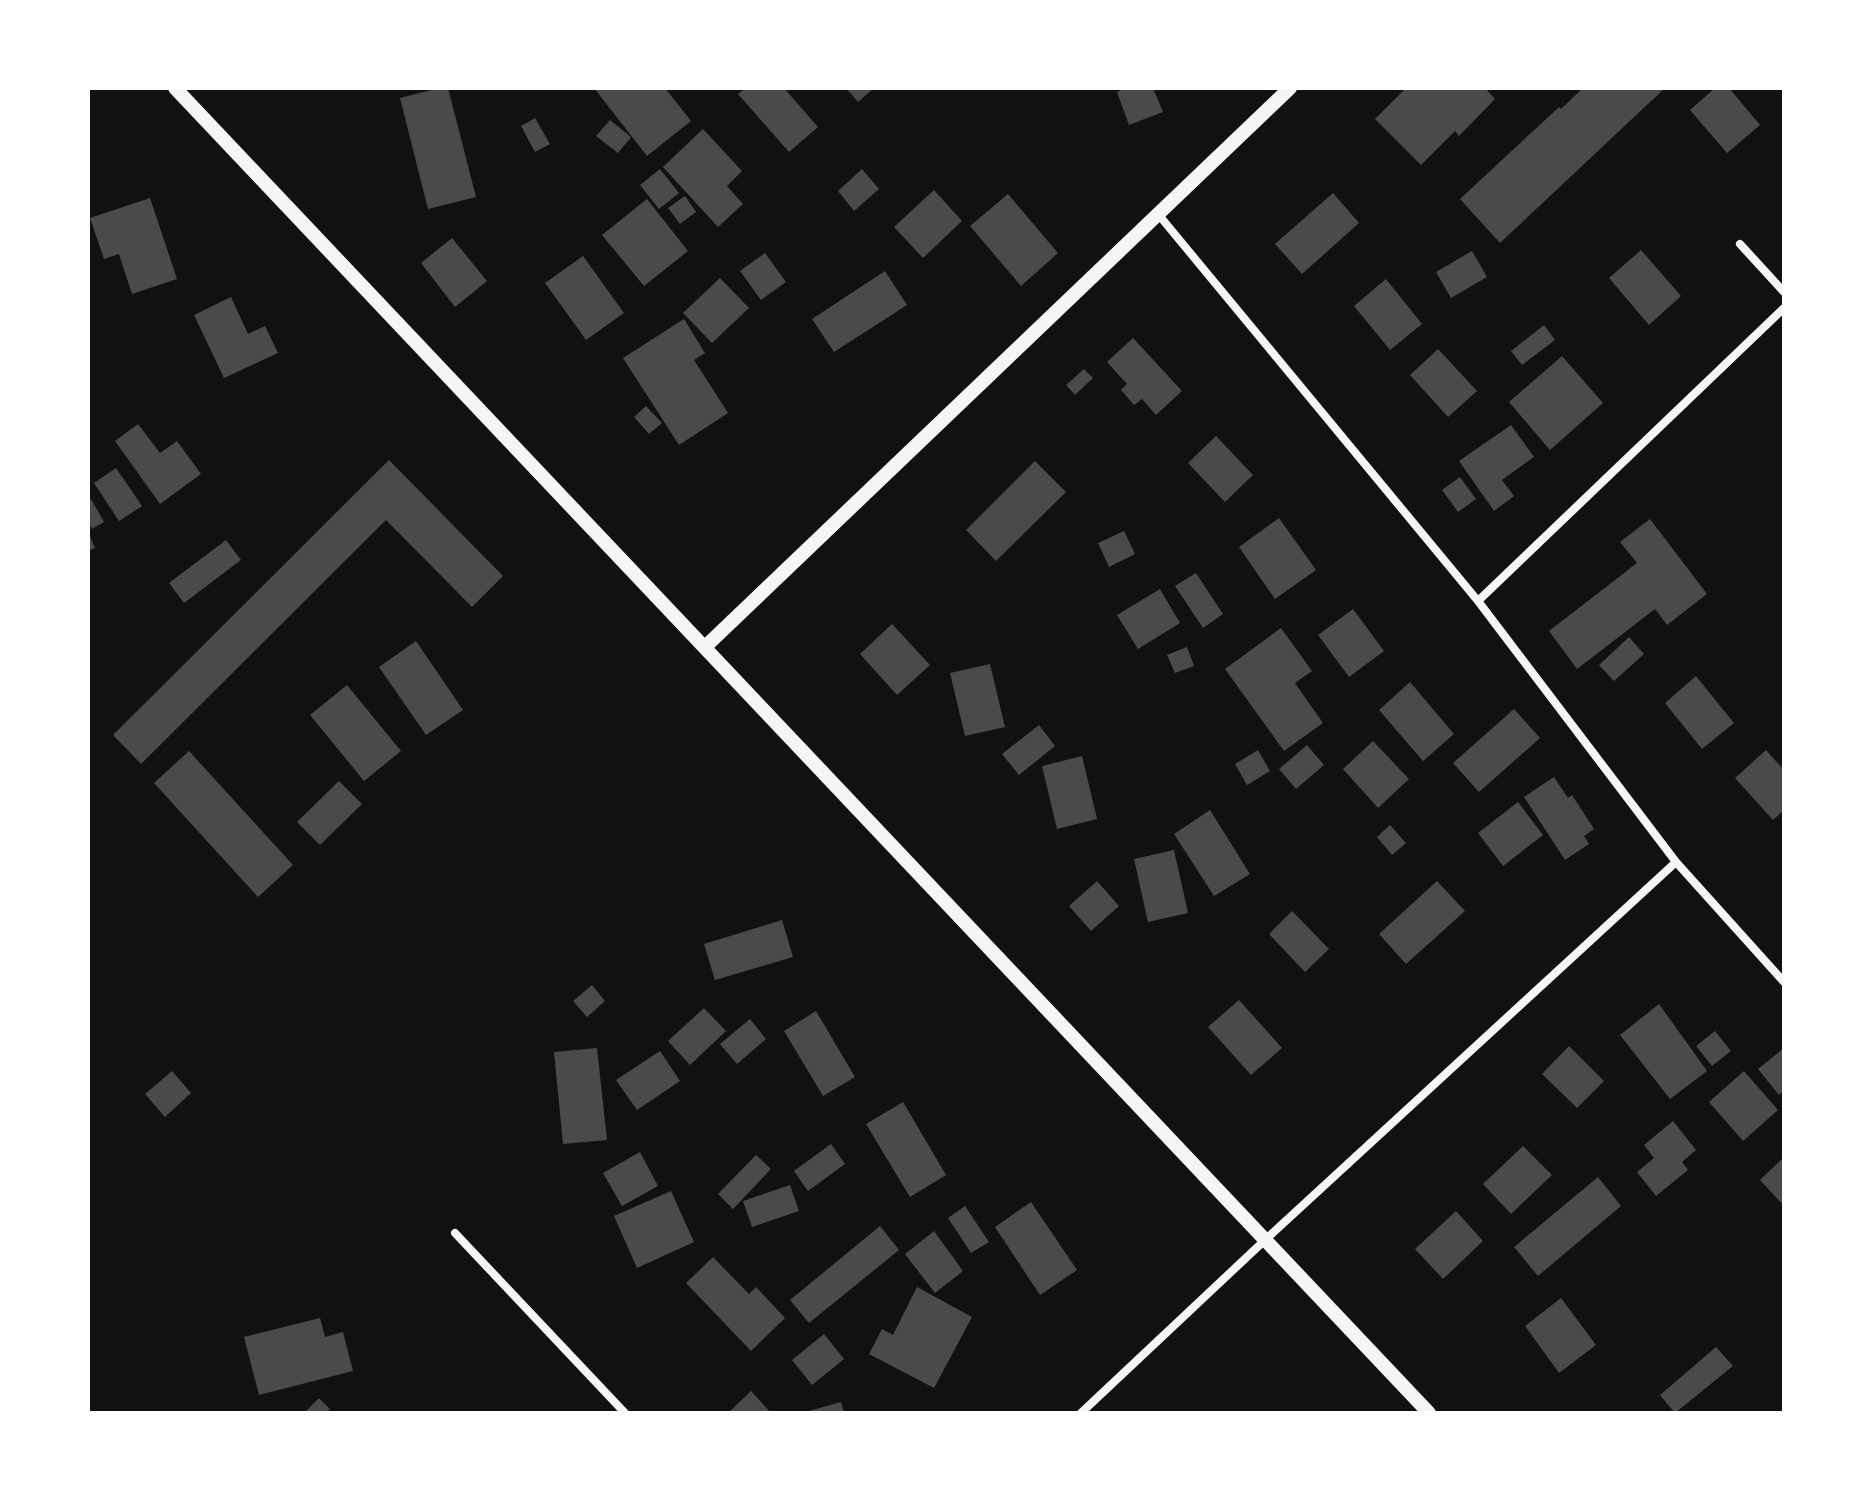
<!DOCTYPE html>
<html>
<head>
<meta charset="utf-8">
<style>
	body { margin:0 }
	#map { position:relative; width:1872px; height:1501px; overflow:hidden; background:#111; font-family:"Alegreya Sans",sans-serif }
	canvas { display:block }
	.frame { position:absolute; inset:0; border:90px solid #fff; pointer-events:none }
</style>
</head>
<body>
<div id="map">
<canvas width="1872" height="1501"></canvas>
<div class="frame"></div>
</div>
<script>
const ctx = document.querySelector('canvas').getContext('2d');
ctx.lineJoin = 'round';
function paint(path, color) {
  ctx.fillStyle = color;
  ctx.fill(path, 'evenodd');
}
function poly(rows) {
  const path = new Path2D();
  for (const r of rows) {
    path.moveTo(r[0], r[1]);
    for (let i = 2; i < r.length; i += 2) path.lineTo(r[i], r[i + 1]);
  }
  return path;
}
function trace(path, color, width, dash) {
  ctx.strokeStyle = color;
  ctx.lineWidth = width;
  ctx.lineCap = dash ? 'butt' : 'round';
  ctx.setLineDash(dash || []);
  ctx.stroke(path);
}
paint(poly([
	[439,88,448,88,476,197,428,209,400,98],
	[594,88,665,88,691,121,647,156],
	[746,88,784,88,818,127,789,152,738,94],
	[846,88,874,88,858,102],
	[1120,88,1153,88,1163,112,1129,125,1117,92,1121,90],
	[1406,88,1485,88,1495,99,1459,136,1455,131,1421,165,1375,119],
	[1583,88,1665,88,1500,243,1460,199,1559,107,1561,109],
	[1715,88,1729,88,1760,125,1727,153,1690,110],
	[535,118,550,144,535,152,521,126],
	[610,120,631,137,618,153,596,136],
	[703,129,742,171,727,186,743,204,718,227,663,167],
	[660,169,679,193,659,209,640,185],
	[862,169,879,189,854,211,838,191],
	[934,190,962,221,923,258,894,227],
	[1333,193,1359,223,1302,274,1275,244],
	[1008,194,1058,253,1021,286,970,226],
	[685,196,696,212,680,224,668,208],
	[150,198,177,279,132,294,119,254,104,259,90,218],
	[647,199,688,251,644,286,602,235],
	[452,238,487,281,455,307,421,263],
	[1641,250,1681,296,1649,325,1609,278],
	[1472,251,1487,277,1451,298,1436,272],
	[765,253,786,282,761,300,740,271],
	[583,256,624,313,586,340,545,283],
	[885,271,907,305,834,352,812,319],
	[720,278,749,308,712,343,683,313],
	[1386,279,1422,324,1390,350,1354,306],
	[231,297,248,334,265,326,278,353,224,378,194,315],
	[684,319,705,353,694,360,728,413,679,445,623,358],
	[1544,325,1555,340,1522,365,1511,351],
	[1133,338,1182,391,1156,415,1142,399,1134,405,1121,390,1127,384,1107,362],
	[1438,349,1477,391,1448,417,1410,375],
	[1562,356,1603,403,1550,450,1509,402],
	[1084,369,1093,378,1075,395,1066,385],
	[646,406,662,423,649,434,634,417],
	[138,424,160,453,177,441,201,474,160,504,115,441],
	[1511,425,1534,457,1502,480,1514,496,1494,511,1459,461],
	[1216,436,1253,475,1225,502,1188,463],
	[389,460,503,576,472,607,386,520,141,764,113,735],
	[1035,461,1066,492,996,561,966,530],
	[116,468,142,506,119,521,94,483],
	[1460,477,1476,499,1458,512,1442,490],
	[91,499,104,522,92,529,88,522,88,501],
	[1279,518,1316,570,1275,599,1239,547],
	[1650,519,1707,594,1667,625,1655,609,1577,669,1549,631,1637,563,1620,542],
	[1124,531,1135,554,1109,567,1098,543],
	[88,532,95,548,88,551],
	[226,540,241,560,184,603,169,583],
	[1196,573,1223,614,1203,628,1175,586],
	[1160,589,1180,623,1138,649,1117,615],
	[1353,609,1384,651,1349,677,1318,635],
	[892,624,930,665,897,695,860,654],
	[1281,628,1312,671,1295,683,1323,723,1284,751,1225,669],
	[1629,637,1644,654,1614,681,1599,665],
	[416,641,463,710,426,735,379,667],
	[1187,647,1194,666,1175,673,1167,655],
	[990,664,1005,727,965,736,950,673],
	[1696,676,1734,723,1702,749,1665,703],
	[1410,682,1454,734,1423,761,1379,710],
	[347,685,401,751,364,781,310,715],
	[1514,709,1540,738,1479,792,1453,763],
	[1039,725,1055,746,1019,775,1002,754],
	[1373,741,1409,779,1378,808,1343,769],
	[1307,745,1324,765,1296,789,1279,769],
	[1258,750,1270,771,1247,785,1235,764],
	[1766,750,1784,770,1784,810,1773,820,1735,778],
	[189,751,293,865,258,897,154,783],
	[1082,756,1097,819,1057,829,1042,766],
	[1554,777,1568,798,1572,795,1594,829,1584,836,1589,844,1565,860,1524,797],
	[339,781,362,804,320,845,297,822],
	[1518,802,1543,835,1503,866,1478,833],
	[1210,810,1250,874,1214,896,1174,834],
	[1390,825,1406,843,1392,855,1377,837],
	[1174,850,1188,913,1148,922,1134,859],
	[1097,881,1119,906,1091,931,1069,906],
	[1437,881,1465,911,1406,964,1379,934],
	[1292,911,1329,949,1305,972,1269,934],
	[782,920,793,957,715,980,704,944],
	[592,985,605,1001,587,1017,573,1001],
	[1239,1000,1282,1048,1251,1075,1208,1027],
	[1659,1004,1707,1071,1670,1099,1620,1035],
	[704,1008,726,1031,690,1065,668,1041],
	[816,1011,855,1077,823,1096,784,1031],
	[750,1019,766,1039,737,1064,720,1044],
	[1715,1031,1731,1051,1712,1066,1696,1046],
	[1569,1046,1604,1081,1577,1108,1542,1074],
	[597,1048,607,1140,563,1144,554,1052],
	[1784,1048,1784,1091,1779,1095,1758,1069],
	[660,1051,680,1081,637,1110,616,1080],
	[172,1071,191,1093,165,1117,145,1094],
	[1744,1071,1778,1110,1743,1141,1709,1102],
	[903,1102,946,1175,910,1197,866,1124],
	[1673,1121,1696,1150,1682,1162,1688,1170,1656,1196,1637,1172,1654,1158,1644,1145],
	[831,1144,845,1164,808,1191,794,1171],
	[1523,1146,1552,1175,1511,1214,1483,1184],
	[640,1152,658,1186,622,1206,603,1173],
	[756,1155,771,1169,733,1209,718,1194],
	[1784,1157,1784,1206,1760,1180],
	[1598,1177,1621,1206,1538,1276,1514,1247],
	[790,1185,799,1211,752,1227,743,1201],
	[671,1191,694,1242,637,1268,614,1216],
	[1031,1202,1077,1270,1040,1295,995,1227],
	[965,1206,989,1242,971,1253,948,1218],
	[1456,1211,1483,1241,1443,1279,1415,1249],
	[880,1226,899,1250,809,1323,790,1300],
	[934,1231,963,1271,935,1293,905,1254],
	[713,1257,749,1294,756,1287,785,1318,751,1351,686,1283],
	[917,1287,972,1317,934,1388,869,1354,882,1329,893,1335],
	[1561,1298,1596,1345,1559,1373,1525,1326],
	[320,1318,325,1337,343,1332,353,1371,259,1395,244,1337],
	[824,1334,844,1359,812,1385,792,1360],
	[1716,1347,1733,1366,1675,1413,1660,1395],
	[751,1391,771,1413,728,1413],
	[319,1398,330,1409,327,1413,304,1413],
	[841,1402,844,1413,805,1413,805,1412]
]), '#4a4a4a');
trace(poly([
	[1158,214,1478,601,1676,862,1784,982],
	[1740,244,1784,292],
	[1478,601,1784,308],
	[455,1233,625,1413],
	[1081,1413,1265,1240,1676,862]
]), '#f5f5f5', 8);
trace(poly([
	[175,88,1429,1413],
	[705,647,1290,88]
]), '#f5f5f5', 14);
</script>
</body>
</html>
